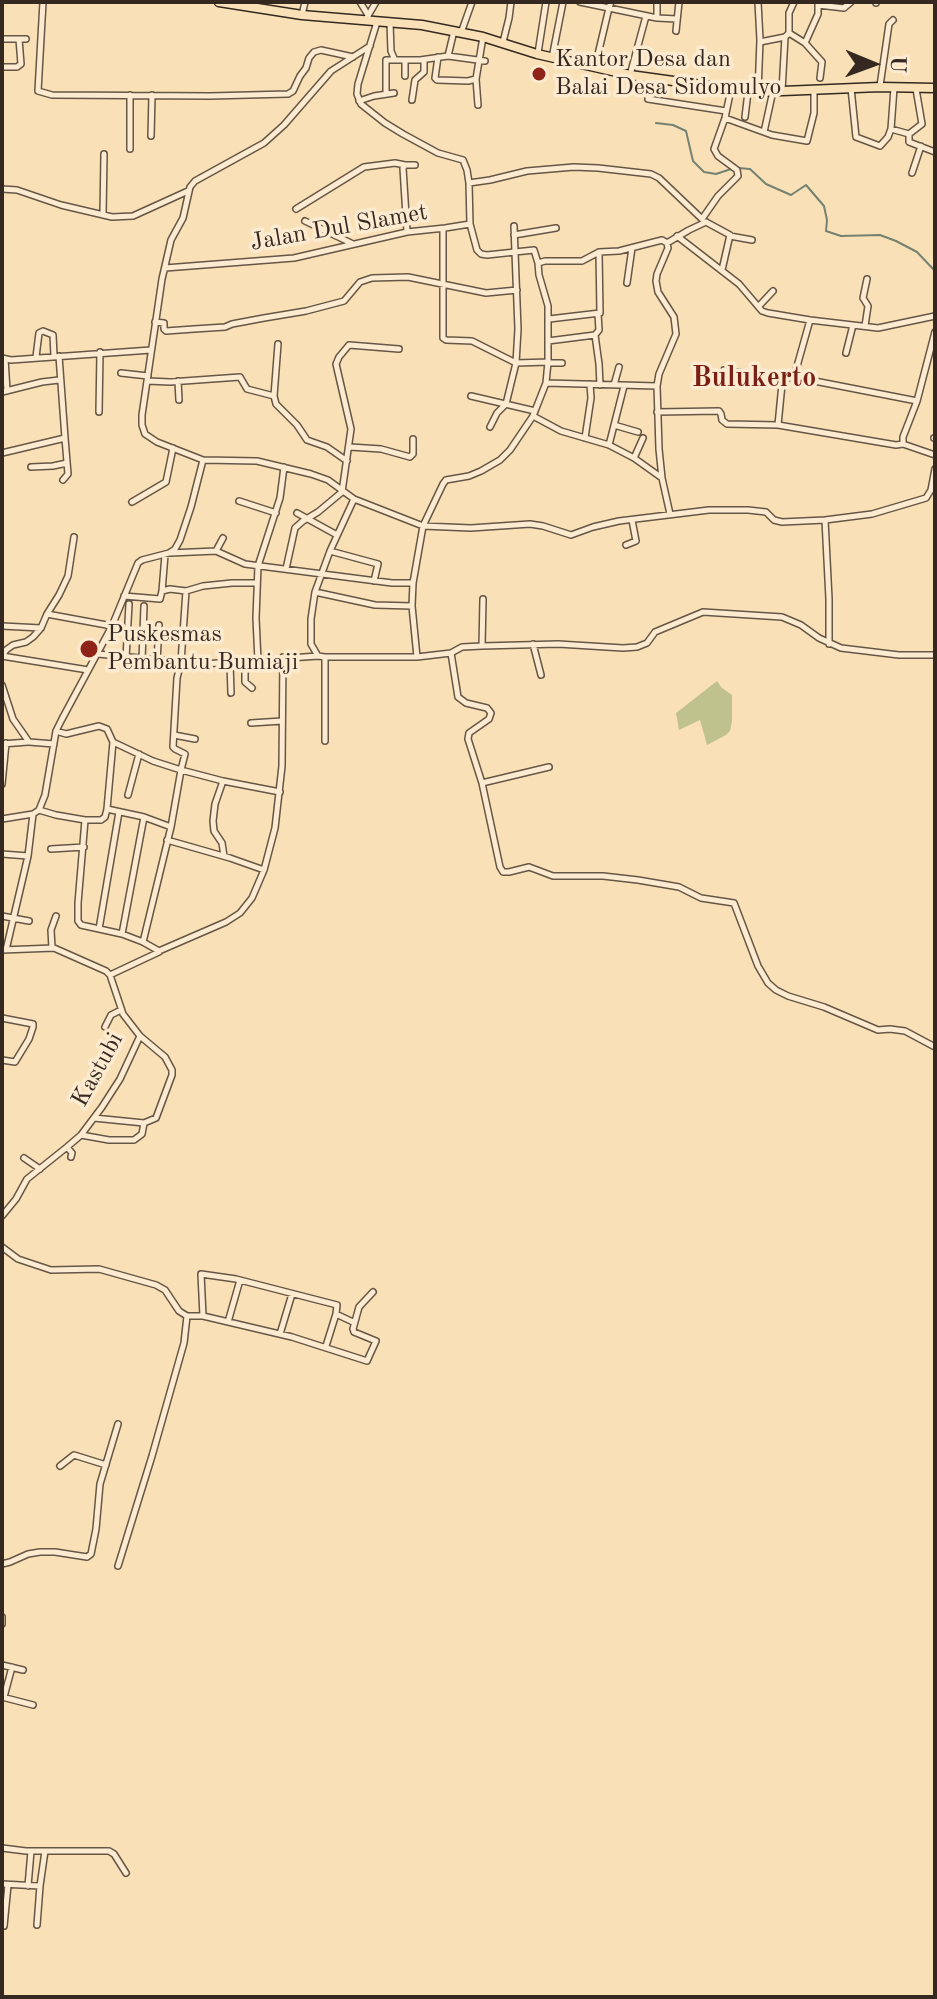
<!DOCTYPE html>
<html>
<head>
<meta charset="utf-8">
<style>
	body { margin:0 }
	#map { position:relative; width:937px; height:1999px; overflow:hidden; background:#fae0b6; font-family:"Old Standard TT",serif }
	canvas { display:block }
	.frame { position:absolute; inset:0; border:4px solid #342821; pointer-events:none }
	.north { position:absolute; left:833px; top:24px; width:80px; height:80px; -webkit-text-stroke:6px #fcebd0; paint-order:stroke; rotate:91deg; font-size:22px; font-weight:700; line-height:32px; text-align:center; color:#342821 }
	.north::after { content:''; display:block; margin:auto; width:28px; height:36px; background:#342821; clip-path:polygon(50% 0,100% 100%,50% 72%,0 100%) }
</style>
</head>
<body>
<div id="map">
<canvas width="937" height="1999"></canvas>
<div class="frame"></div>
<div class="north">U</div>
</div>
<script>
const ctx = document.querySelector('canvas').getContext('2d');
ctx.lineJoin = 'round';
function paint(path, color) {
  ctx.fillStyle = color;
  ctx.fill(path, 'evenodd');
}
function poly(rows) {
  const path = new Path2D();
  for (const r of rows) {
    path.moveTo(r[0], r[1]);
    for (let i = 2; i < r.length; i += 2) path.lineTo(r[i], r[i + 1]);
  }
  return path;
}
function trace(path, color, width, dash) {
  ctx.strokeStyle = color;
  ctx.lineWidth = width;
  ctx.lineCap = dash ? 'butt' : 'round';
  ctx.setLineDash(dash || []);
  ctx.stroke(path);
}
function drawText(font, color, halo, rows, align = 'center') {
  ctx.font = font + ' "Old Standard TT",serif';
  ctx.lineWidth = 7;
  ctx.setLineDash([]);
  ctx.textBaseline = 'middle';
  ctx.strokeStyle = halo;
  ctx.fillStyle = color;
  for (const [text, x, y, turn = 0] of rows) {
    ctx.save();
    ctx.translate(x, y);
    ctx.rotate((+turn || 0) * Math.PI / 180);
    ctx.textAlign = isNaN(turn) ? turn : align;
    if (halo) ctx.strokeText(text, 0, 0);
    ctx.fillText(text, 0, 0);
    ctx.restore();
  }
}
paint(poly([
	[717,681,722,688,732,695,732,721,730,731,726,735,707,745,700,720,679,730,676,713]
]), '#bfc28d');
trace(poly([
	[656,123,673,125,686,131,693,161,704,172,716,174,731,169],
	[738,168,750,169,766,184,791,195,806,185,824,206,827,220,826,231,841,236,880,235,896,241,917,252,935,271]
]), '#748272', 2);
const minor = poly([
	[43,2,38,91,52,95,210,96,288,94,293,91,300,76,306,68,309,58,314,52,321,50,353,57],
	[360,2,368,15],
	[580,2,609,8,611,2],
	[876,3,876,2],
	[302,15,305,2],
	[657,18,677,19],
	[365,21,376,2],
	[377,22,358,84,357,94,361,104,385,123,403,134,438,153,463,160,467,170,469,183],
	[390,23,391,51,394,58],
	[676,31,679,2],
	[461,33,472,2],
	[789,33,789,13,794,2],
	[2,39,26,39],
	[503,42,509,18,511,2],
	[760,42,785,37],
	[805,43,818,14,818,5,844,8,851,2],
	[370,46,331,71,284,125,264,143,195,181,190,187,183,218,171,240,162,279,142,415,142,425,145,434,157,442,203,460,257,461,311,474,328,480,354,499,423,526,443,484,446,480,469,476,481,471,500,460,510,450,533,416,546,383,548,362],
	[538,53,546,2],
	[448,56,454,31],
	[438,57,435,78,437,80,468,81,476,79],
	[552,58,563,2],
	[405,60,405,76],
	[2,67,17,67,21,64,19,39],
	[595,67,609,8,657,18,657,2],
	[630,75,646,16],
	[652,79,648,99,726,111],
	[880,86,889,24,893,20],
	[851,88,856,137,880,146,888,137,891,129,894,88],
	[782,91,785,37,789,33,805,43,822,62,820,78],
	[758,92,760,40,758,2],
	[386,94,386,60,420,60,448,56,485,61],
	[412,100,415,80,424,72,424,60],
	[359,101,374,96,394,93],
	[478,105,476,79,483,37],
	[745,117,748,92],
	[725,118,772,135,807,141,814,113,814,89],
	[891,129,909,134,909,142,935,152],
	[764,132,773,91],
	[909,134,922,124,916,89],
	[151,136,152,95],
	[130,149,130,95],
	[912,173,921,146],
	[2,189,17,190,61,205,112,217,133,216,188,191],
	[296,209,364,167,395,163,405,165],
	[103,215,104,154],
	[305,221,351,243],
	[706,222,689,230,667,243,662,240,619,251,599,252,582,261,545,261,538,263,539,275,548,306,548,362,516,363,518,329,515,252,487,255,481,254,477,250,470,224,469,183,490,180,527,171,574,167,598,168,651,174,659,178,702,219,718,196,738,176,737,170,718,156,714,149,725,118,731,89],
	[706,222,730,235,722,270],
	[514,226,515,252,534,250,538,263],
	[443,229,443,338,446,340,472,341,516,363,506,404,497,413,490,427],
	[407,232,403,168,405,165,415,165],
	[514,235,556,228],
	[677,236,739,284,762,311,768,313,810,320,878,328,935,316],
	[730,236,752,240],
	[165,268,294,258,407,232,445,228,470,224],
	[627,283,632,248],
	[759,306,773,291],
	[549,319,600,313,599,252],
	[155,322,164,323,164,329,166,331,194,329,225,327,232,324,264,318,306,311,344,301,360,282,372,278,408,277,486,293,517,290],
	[865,326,868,306,863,298,867,279],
	[595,335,599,330,598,314],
	[548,341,595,335,599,364,600,385],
	[846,353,853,325],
	[36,357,39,333,43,331,53,335,54,356],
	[2,358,11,360,151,350],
	[5,359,7,391],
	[548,363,562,363],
	[724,370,783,380],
	[121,373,148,376],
	[794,377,810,320],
	[148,381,170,382,240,377,247,389,274,396,276,404,297,425,307,440,327,447,347,461],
	[178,381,179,400],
	[546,383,657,386],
	[614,385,619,367],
	[2,392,42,382,59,380],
	[274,396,278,344],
	[471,396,535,411],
	[99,412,100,352],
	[657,412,719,411,721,414,722,420,727,424,778,425,896,445,903,444,935,455],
	[533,416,561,431,609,445,634,458,662,478,670,514],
	[614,425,638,432],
	[778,425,782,384,786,378,794,377,917,401],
	[585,438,591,398,590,384],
	[934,438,935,438],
	[903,444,903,437,917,401,935,332],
	[609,445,624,386],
	[350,447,381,449,410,457,413,454,413,439],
	[2,453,65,438,59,356],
	[634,458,643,438],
	[31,467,53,466,67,463],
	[662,478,659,449,657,386,659,374,676,334,674,317,658,292,656,281,657,274,668,248,667,243],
	[63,480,68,474,65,438],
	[239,501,276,513],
	[132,502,166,482,173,448],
	[297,513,337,535],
	[626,545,636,541,632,520],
	[216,551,223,538],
	[330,551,378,564,374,581],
	[170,553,216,551,245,564,392,583,413,583],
	[286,569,295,528,303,521,318,512,342,492,351,429,336,364,339,357,349,345,399,349],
	[162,591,170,589,186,591],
	[315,592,375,605,412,606],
	[124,596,160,599,162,591,165,555],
	[47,614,59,595,68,576,74,537],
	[2,626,41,628],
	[533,644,541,675],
	[829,644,829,599,825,520,872,514,926,498,931,490,935,469],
	[482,646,483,599],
	[451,653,458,697,466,703,487,708,491,713,489,719,469,733,468,739,482,783,500,867,503,872,509,872,529,867,553,876,603,876,638,880,679,887,701,898,734,903,758,966,768,983,776,990,788,996,824,1007,878,1030,890,1029,905,1031,935,1047],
	[98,654,204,664,318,656,325,657,417,657,412,606,413,583,423,526,471,528,530,524,543,526,571,535,593,527,619,521,709,510,748,510,766,512,774,520,782,522,825,520],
	[2,656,6,650,13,645,26,642,33,637,41,628,47,614,112,626],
	[2,656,88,670],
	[318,656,311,644,311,619,315,592,330,551,354,499],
	[417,657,451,653,462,647,482,646,558,644,623,648,637,647,647,643,655,632,703,612,782,617,801,625,819,638,841,648,899,655,935,655],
	[126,658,129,604],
	[142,660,144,606],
	[157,661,159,625],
	[258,661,256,618,258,566,280,498,284,467],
	[245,662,245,682,252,688],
	[230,663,231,693],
	[2,685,13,719,29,742,54,744],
	[251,723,282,721],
	[56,731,66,734,99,726,107,729,113,742],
	[174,735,195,739],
	[325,741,325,657],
	[2,744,28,742],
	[482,783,549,767],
	[2,784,6,743],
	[128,795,139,754],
	[107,809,113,742,153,761,181,770,185,754,175,749,173,747,177,678,181,662,186,591,203,586,232,583,257,583],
	[39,810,56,815,85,820,78,903,78,921,81,925,122,934,143,942,159,951,226,922,240,913,252,898,264,870,275,828,282,766,283,657],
	[33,814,39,810,45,795,56,731,62,719,112,626,138,563,142,560,169,553,175,549,180,540,191,507,203,460],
	[2,819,33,814],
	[85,820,101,820,105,817,107,809,144,817,171,827,181,770,223,781],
	[167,840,230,858,264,870],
	[51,849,84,847],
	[2,854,28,856],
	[224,856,222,843,214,831,213,821,215,804,223,781,280,792],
	[2,916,29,921],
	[99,929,119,812],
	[122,934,144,817],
	[143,942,171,827],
	[52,948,51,930,56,916],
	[2,950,54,948,106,971,110,975,123,1014,140,1036,120,1079,102,1107,81,1135,67,1147,27,1179,16,1199,2,1216],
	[6,950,28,856,33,814],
	[110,975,159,952],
	[2,1018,33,1024,33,1027,29,1039,15,1062,2,1060],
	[105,1027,111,1015,121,1010],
	[94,1118,144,1123,156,1118,172,1075,172,1070,165,1057,140,1036],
	[81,1135,109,1140,134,1140,142,1134,144,1123],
	[67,1147,72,1153,71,1157],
	[24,1158,40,1169],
	[2,1247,18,1259,51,1270,99,1269,156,1285,165,1290,179,1311,187,1316,203,1316,292,1337,367,1361,376,1341,354,1332,353,1329,359,1307,373,1292],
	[336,1314,353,1322],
	[203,1316,201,1274,236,1279,337,1305,336,1314,326,1346],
	[228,1322,240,1280],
	[280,1334,292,1294],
	[60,1466,74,1455,106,1465],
	[2,1564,10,1562,28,1554,40,1552,55,1552,87,1557,91,1554,96,1529,100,1484,118,1424],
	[118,1566,152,1456,184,1343,187,1316],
	[2,1617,2,1624],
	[2,1665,23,1670],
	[2,1697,33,1705],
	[4,1697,12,1667],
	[2,1848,26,1851,109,1851,114,1854,126,1873],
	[2,1884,40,1886,37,1925],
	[28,1886,31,1851],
	[40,1886,45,1851],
	[4,1926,8,1885]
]);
const primary = poly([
	[219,2,302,15,422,25,483,37,537,54,630,75,731,89,758,92,880,87,935,88]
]);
trace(minor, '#665646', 8);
trace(primary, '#342821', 11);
trace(minor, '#fcebd0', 5);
trace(primary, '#fae0b6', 8);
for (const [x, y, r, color] of [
	[539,74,8,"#8f2418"],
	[89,649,10,"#8f2418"]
]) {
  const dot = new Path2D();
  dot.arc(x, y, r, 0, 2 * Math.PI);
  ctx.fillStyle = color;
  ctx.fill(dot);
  trace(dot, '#fcebd0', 3);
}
drawText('24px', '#342821', '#fcebd0', [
	["Kantor Desa dan",555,60],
	["Balai Desa Sidomulyo",555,88],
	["Puskesmas",107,635],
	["Pembantu Bumiaji",107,663]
], 'left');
drawText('24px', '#342821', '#fcebd0', [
	["Jalan Dul Slamet",339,228,-10],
	["Kastubi",98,1070,-61]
]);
drawText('bold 28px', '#7a1f14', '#fcebd0', [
	["Bulukerto",754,379]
]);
</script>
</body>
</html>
